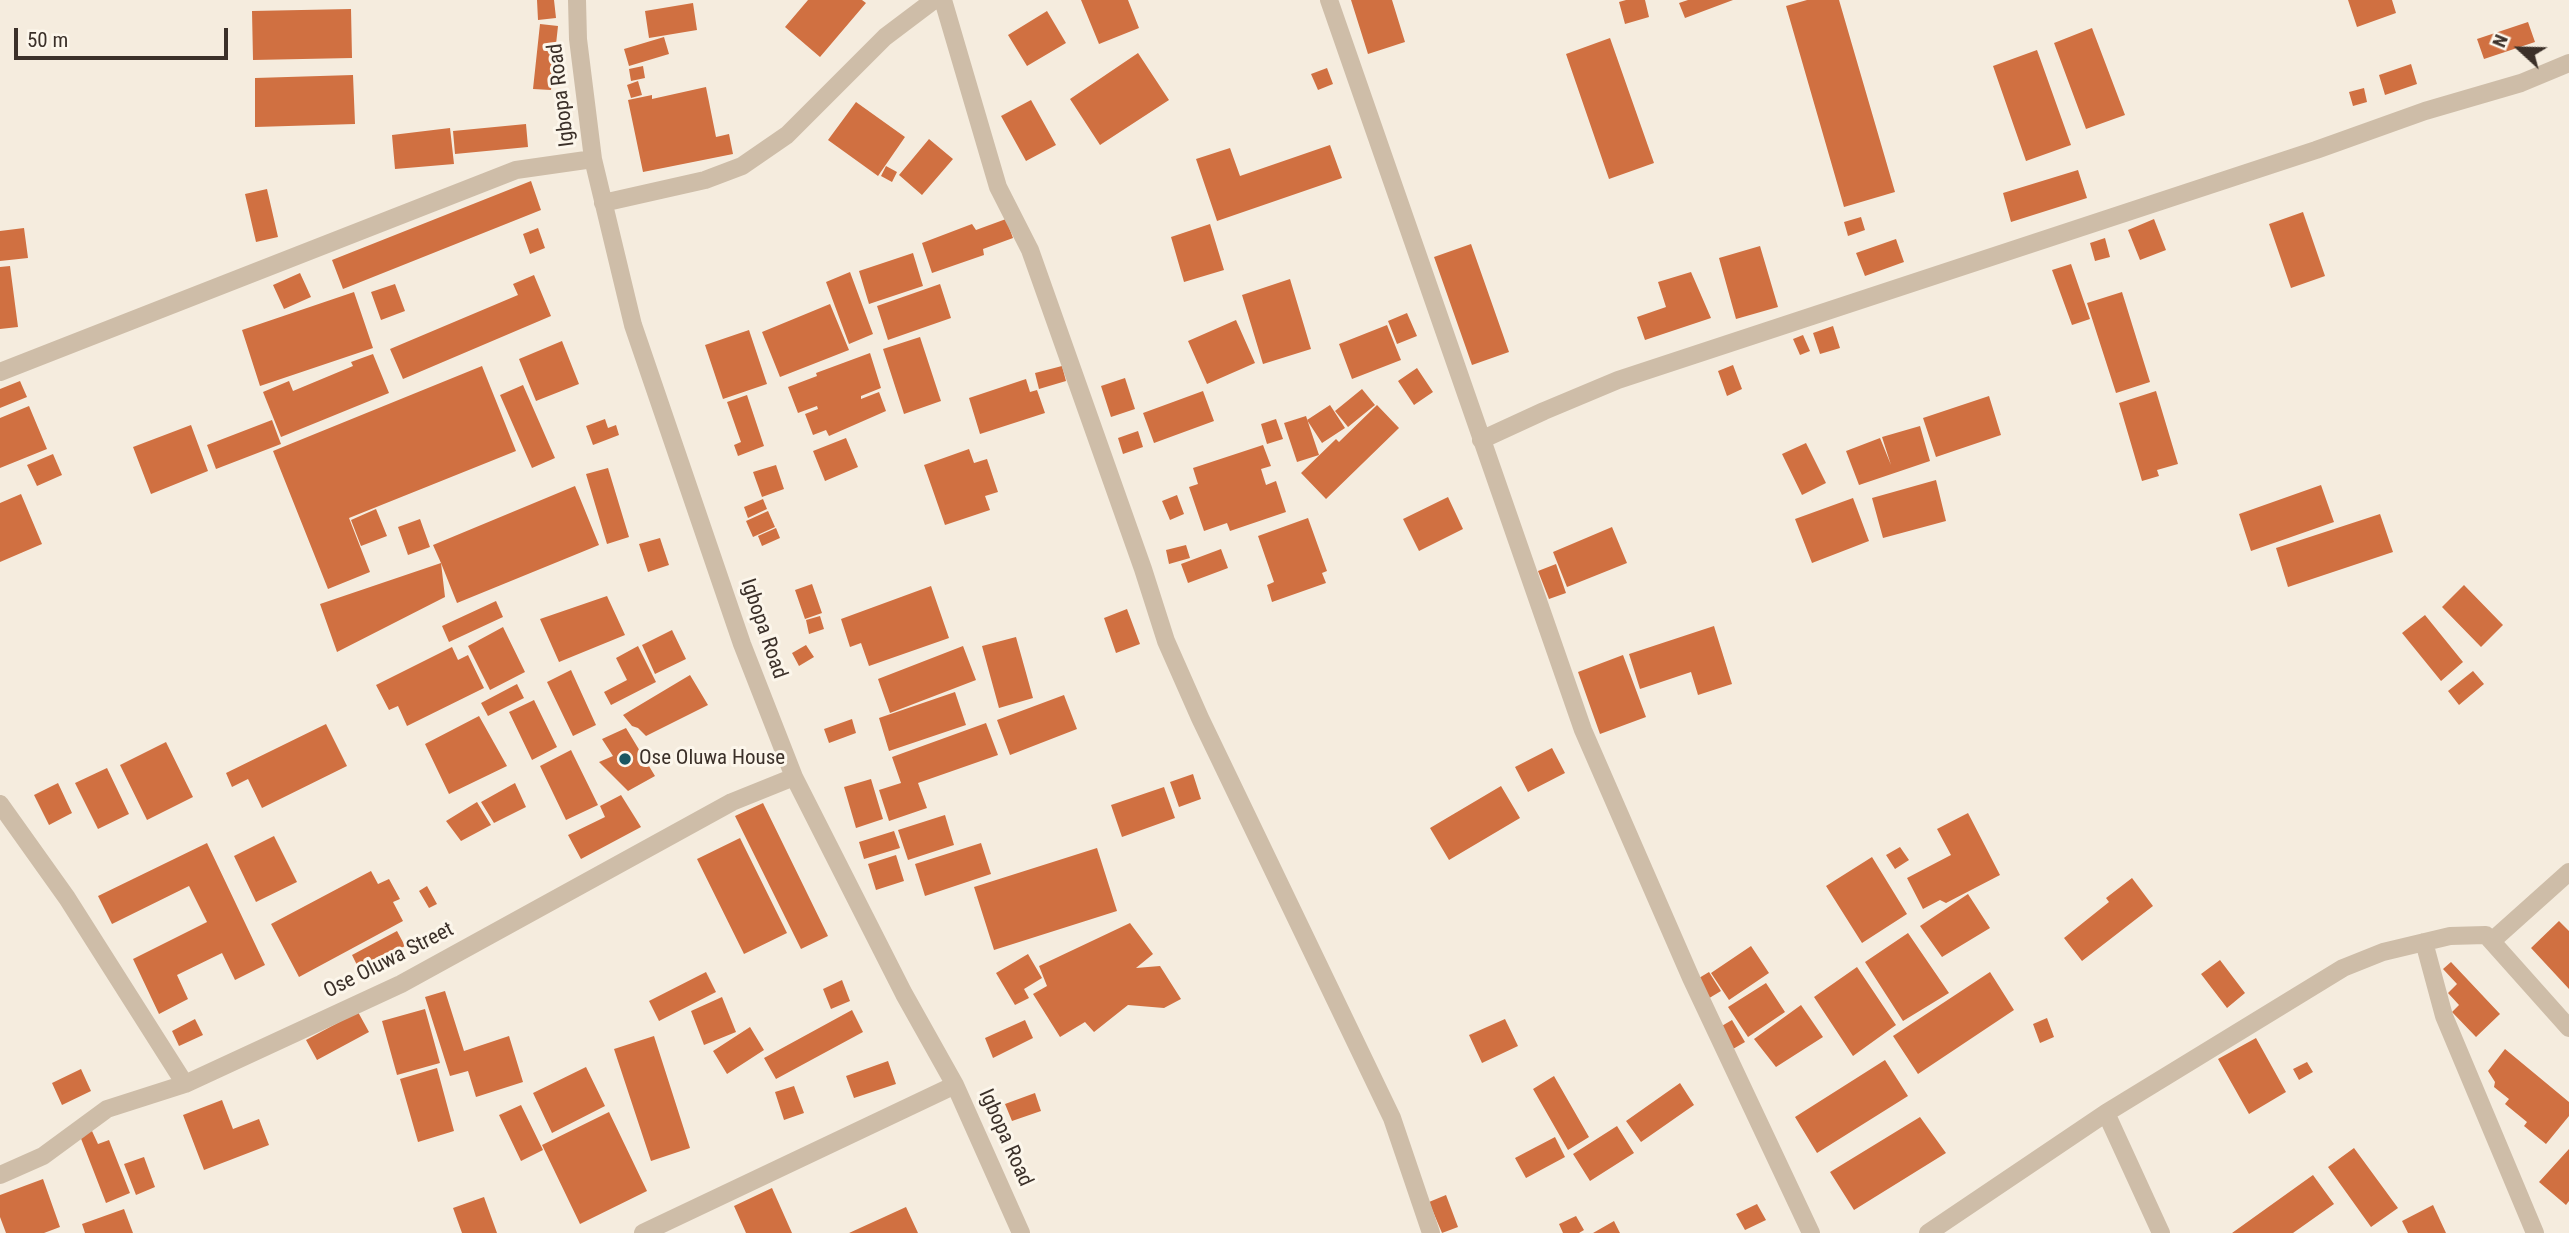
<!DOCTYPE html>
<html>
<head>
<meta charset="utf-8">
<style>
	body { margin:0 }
	#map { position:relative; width:2569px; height:1233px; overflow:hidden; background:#f5ecde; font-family:"Roboto Condensed",sans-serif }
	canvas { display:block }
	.north { position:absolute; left:2485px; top:14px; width:70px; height:70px; -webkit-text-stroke:5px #fcf6eb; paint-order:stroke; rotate:292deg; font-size:19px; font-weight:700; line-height:28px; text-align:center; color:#3b3029 }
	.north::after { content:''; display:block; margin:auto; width:24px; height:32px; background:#3b3029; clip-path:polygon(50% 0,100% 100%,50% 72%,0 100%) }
	.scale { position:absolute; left:14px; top:28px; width:214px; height:32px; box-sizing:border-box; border:4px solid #3b3029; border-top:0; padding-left:9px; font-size:21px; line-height:24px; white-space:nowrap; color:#3b3029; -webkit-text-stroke:5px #fcf6eb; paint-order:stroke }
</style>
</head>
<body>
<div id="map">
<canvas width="2569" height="1233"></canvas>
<div class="north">N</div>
<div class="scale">50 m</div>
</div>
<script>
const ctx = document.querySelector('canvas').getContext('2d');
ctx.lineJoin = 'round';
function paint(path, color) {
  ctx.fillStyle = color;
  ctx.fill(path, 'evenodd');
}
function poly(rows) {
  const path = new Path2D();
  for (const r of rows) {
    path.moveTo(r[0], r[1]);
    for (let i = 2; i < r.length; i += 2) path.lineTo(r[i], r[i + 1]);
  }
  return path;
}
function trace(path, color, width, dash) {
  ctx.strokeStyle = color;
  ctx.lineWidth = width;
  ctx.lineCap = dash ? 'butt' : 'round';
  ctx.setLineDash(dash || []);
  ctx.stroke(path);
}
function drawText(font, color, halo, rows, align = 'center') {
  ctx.font = font + ' "Roboto Condensed",sans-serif';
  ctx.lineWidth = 6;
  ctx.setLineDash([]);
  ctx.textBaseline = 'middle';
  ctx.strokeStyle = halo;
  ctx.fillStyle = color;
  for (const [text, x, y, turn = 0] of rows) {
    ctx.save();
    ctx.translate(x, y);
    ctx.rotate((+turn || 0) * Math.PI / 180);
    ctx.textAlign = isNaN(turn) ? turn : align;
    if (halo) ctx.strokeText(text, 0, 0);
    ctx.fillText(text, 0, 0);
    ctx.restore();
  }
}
paint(poly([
	[537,0,554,0,556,18,538,20],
	[808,0,862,0,866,3,820,57,785,27],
	[1081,0,1128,0,1139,28,1099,44],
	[1351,0,1392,0,1405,42,1368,54],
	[1626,0,1645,0,1649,17,1625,24,1619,2],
	[1688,0,1733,0,1685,18,1679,3],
	[1807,0,1839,0,1895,192,1844,207,1786,6],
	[2348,0,2392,0,2396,13,2357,27],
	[693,3,697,30,649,38,645,11],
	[351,9,352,58,253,60,252,11],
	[1047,11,1066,43,1027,66,1008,35],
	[2528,22,2535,42,2484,59,2477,39],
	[540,24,558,26,551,90,533,89],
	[2092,28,2125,115,2086,129,2054,43],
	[664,37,669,54,629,66,624,49],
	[1610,38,1654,163,1609,179,1566,54],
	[2037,50,2071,145,2026,161,1993,66],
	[1138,53,1169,100,1100,145,1070,99],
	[2411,64,2417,84,2385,95,2379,75],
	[643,66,645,78,631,81,629,69],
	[1327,68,1333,84,1318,90,1311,74],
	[353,75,355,124,255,127,255,78],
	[638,81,642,95,631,98,627,85],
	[706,87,716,137,729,134,733,154,643,172,628,100,652,95,652,99],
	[2364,88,2367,102,2353,106,2349,92],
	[1031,100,1056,145,1026,161,1001,116],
	[856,102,905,137,878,176,828,140],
	[526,124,528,147,455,154,453,131],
	[450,128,454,164,395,169,392,135],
	[929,139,953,159,922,195,899,175],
	[1330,145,1342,178,1217,221,1196,159,1230,148,1240,176],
	[886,166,897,172,892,182,881,176],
	[2078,170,2087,198,2011,222,2003,193],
	[531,181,541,210,343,289,332,260],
	[267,189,278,237,256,242,245,194],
	[2303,212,2325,276,2291,288,2269,224],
	[1861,217,1865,230,1848,236,1844,222],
	[1006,219,1013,238,983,249,984,255,932,273,922,243,972,224,976,230],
	[2154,219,2166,250,2140,260,2128,230],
	[1210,224,1224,270,1184,282,1171,237],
	[24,228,28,258,0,261,0,231],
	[538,228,545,248,530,254,523,234],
	[2105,238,2110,257,2095,261,2090,243],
	[1896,239,1904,262,1865,276,1856,253],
	[1471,244,1509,352,1472,365,1434,257],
	[1760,246,1778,307,1736,319,1719,258],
	[913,253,923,286,869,304,859,271],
	[2071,264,2090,319,2072,325,2052,270],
	[10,266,18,327,0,329,0,267],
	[850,272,873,334,849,344,826,282],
	[1691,272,1711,318,1645,340,1637,317,1666,307,1658,282],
	[300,273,311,297,284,309,273,285],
	[534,275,551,316,403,379,390,349,518,295,513,284],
	[1290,279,1311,349,1263,364,1242,295],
	[395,284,405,311,381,320,371,292],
	[940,284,951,318,888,340,877,306],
	[354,292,373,348,260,386,242,330],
	[2122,292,2150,382,2116,393,2087,303],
	[830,304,849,350,780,377,762,332],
	[1407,313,1417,336,1397,344,1388,321],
	[1236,320,1255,363,1207,384,1188,341],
	[1387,325,1401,360,1352,379,1339,344],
	[1833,326,1840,348,1820,354,1813,333],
	[749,330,767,384,723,399,705,345],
	[1803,335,1810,351,1800,355,1793,339],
	[920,337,941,401,904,414,883,349],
	[562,341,579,384,536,401,519,359],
	[870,353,881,388,861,396,861,399,879,392,886,411,829,436,826,430,813,435,805,414,818,409,817,406,798,413,788,387,817,376,816,373],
	[373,354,389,393,281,437,263,392,289,381,293,391,353,366,351,362],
	[1733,365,1742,389,1727,396,1718,371],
	[482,366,516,451,349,518,370,572,328,589,273,451],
	[1062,366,1066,381,1039,389,1035,373],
	[1417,368,1433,392,1414,405,1398,381],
	[1125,378,1135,409,1111,417,1101,386],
	[1026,379,1030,392,1037,390,1045,413,980,434,969,398],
	[20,381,27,397,0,408,0,389],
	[523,385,555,458,532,468,500,395],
	[1362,389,1375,405,1348,427,1335,411],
	[1203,391,1214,421,1154,443,1143,413],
	[2156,391,2178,464,2157,470,2159,476,2142,481,2119,403],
	[747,395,764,446,738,456,734,445,741,442,727,402],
	[1989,396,2001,435,1936,457,1923,418],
	[1330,405,1345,428,1322,443,1307,420],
	[1377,405,1399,428,1326,499,1301,473,1336,439,1339,442],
	[29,406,47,449,0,468,0,418],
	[1306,416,1319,455,1297,462,1284,423],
	[605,419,608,428,616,425,619,435,593,445,586,426],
	[1276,419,1283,439,1267,444,1261,424],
	[272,420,281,444,216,469,207,445],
	[191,425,208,471,151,494,133,447],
	[1920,426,1930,461,1859,485,1846,451,1880,438,1891,465,1882,437],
	[1138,431,1143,447,1123,454,1118,438],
	[846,438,858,467,825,481,813,451],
	[1806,443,1826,483,1802,495,1782,454],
	[1263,445,1271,466,1261,469,1266,485,1276,481,1286,512,1230,531,1227,523,1204,531,1189,487,1198,484,1193,468],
	[969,449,974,463,987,459,998,492,985,496,990,510,945,525,924,465],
	[53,454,62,475,37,486,27,465],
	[776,465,784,489,762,497,753,472],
	[608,468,629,537,607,544,586,474],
	[1936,480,1946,521,1883,538,1872,498],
	[2321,485,2334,522,2251,551,2239,514],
	[575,486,599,545,457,603,441,563,445,597,337,652,320,604,441,563,433,545],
	[21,494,42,544,0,562,0,503],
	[1177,495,1184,514,1170,520,1162,501],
	[1448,497,1463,529,1419,551,1403,519],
	[1853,498,1869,541,1812,563,1795,519],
	[763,499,767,509,748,518,744,507],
	[376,509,387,536,361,546,351,520],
	[768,511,775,527,753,537,746,521],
	[2380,514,2393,552,2288,587,2276,548],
	[1308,518,1327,571,1322,573,1326,583,1272,602,1267,585,1274,582,1258,536],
	[420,519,430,547,408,555,398,527],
	[1612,527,1627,563,1567,587,1553,552],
	[776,528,780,538,762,546,758,536],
	[660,538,669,565,648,572,639,544],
	[1186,545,1190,558,1169,564,1166,550],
	[1221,549,1228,568,1188,583,1181,564],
	[1556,564,1566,593,1549,599,1538,571],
	[812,584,822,613,805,619,795,590],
	[2464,585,2503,625,2481,647,2442,607],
	[931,586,949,638,869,666,861,643,850,647,841,619],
	[607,596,625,635,559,662,540,619],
	[496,601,503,617,449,642,442,626],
	[1127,609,1140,644,1116,653,1104,618],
	[2425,615,2463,662,2441,681,2402,633],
	[820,616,824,629,809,634,806,620],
	[1714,626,1732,684,1698,695,1691,672,1640,689,1629,654],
	[503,627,525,672,490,690,468,646],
	[672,630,686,659,655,674,642,645],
	[1016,637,1033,698,999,708,982,646],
	[806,645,814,657,799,666,792,653],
	[638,646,656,682,611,705,604,692,627,680,616,658],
	[963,646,976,680,890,713,878,679],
	[452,647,458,660,468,655,484,688,407,726,398,706,389,710,376,685],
	[1623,655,1646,717,1600,734,1578,672],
	[571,670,596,725,573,736,547,682],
	[2473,671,2484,684,2459,705,2448,691],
	[690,675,708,705,646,736,638,728,632,726,623,715],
	[517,684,524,698,488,716,481,703],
	[955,692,966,725,889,751,879,718],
	[1064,695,1077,729,1010,755,997,720],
	[534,700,557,747,532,760,509,712],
	[479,716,507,766,449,794,425,744],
	[852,719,856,733,829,743,824,729],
	[986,723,998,755,918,783,927,808,889,821,879,790,901,783,892,757],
	[326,724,347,766,262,808,248,779,232,787,226,773],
	[626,728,655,776,628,791,599,762,613,756,602,739],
	[166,742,193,797,147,820,120,765],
	[1552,748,1565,773,1528,792,1515,767],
	[571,750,598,805,566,820,540,766],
	[107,768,129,814,98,829,75,783],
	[1193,774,1201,799,1179,807,1170,782],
	[871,779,883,819,856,828,844,787],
	[58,783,72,813,49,825,34,795],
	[515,783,526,807,494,823,481,802],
	[1501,786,1520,818,1449,860,1430,828],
	[1164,787,1175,818,1122,837,1111,805],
	[621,795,641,827,581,859,568,835,605,817,600,806],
	[477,802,491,825,461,841,446,821],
	[763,803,828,936,801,949,735,816],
	[1968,813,2000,875,1946,903,1940,900,1923,909,1907,878,1951,855,1937,829],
	[945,815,954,845,908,860,898,830],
	[894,831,900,848,864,859,859,842],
	[274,836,297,882,256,902,234,856],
	[740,838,787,933,744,954,697,859],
	[207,843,265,965,235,980,222,953,177,975,188,999,159,1014,133,959,207,922,189,886,112,924,98,896],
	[981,843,991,874,925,896,915,864],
	[1900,847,1909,860,1895,869,1886,855],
	[1097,848,1117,911,994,950,974,887],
	[896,855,904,881,876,890,868,864],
	[1872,857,1907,914,1862,943,1826,886],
	[371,871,378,884,389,879,400,899,393,902,403,921,299,977,271,924],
	[2132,878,2153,906,2082,961,2064,938,2109,902,2106,898],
	[427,886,437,904,429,908,419,891],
	[1968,894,1990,928,1942,957,1920,926],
	[2559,921,2569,931,2569,989,2531,948],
	[1130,923,1153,954,1136,968,1160,966,1181,999,1164,1008,1128,1005,1094,1032,1085,1022,1060,1037,1033,994,1047,986,1039,966],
	[397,931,405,946,359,969,352,955],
	[1908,933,1949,993,1903,1021,1865,962],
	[1751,946,1769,973,1729,1000,1711,973],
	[1028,954,1042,978,1024,989,1029,998,1015,1005,996,973],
	[2220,960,2245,993,2227,1008,2201,974],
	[2451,962,2500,1014,2476,1037,2452,1012,2459,1005,2448,993,2457,984,2443,969],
	[1857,967,1896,1025,1853,1056,1814,997],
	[706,972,716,992,659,1021,649,1001],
	[1709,972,1721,991,1706,1000,1694,981],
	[1990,972,2014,1010,1918,1074,1893,1036],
	[842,980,850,1001,831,1009,823,989],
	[1766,983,1785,1012,1748,1037,1728,1007],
	[445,991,464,1051,509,1036,523,1082,476,1097,468,1071,450,1076,425,997],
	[722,997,736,1032,704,1045,691,1011],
	[1801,1005,1823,1037,1776,1067,1754,1039],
	[425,1009,440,1063,397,1075,382,1021],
	[852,1010,863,1032,776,1079,764,1058],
	[358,1012,369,1032,317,1060,306,1040],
	[2047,1018,2054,1037,2040,1043,2033,1024],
	[195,1019,203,1035,179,1046,172,1031],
	[1505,1019,1518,1046,1482,1063,1469,1035],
	[1025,1020,1033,1038,993,1058,985,1038],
	[1732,1020,1745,1042,1733,1049,1720,1027],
	[750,1027,764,1050,727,1074,713,1051],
	[654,1036,690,1148,651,1161,614,1049],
	[2256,1038,2286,1092,2249,1114,2218,1059],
	[2505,1049,2569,1102,2569,1116,2546,1144,2524,1126,2527,1122,2505,1104,2509,1099,2494,1087,2495,1082,2488,1071],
	[1885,1060,1908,1096,1817,1153,1795,1117],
	[888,1061,896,1084,854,1098,846,1076],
	[2307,1062,2313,1072,2299,1080,2293,1069],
	[586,1067,605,1106,552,1133,533,1093],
	[437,1068,454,1131,418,1142,400,1079],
	[81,1069,91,1091,62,1105,52,1083],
	[1554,1076,1589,1137,1568,1150,1533,1089],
	[1680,1083,1694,1105,1641,1142,1626,1121],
	[794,1086,804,1113,784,1120,775,1092],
	[1035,1093,1041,1111,1012,1121,1005,1104],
	[222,1100,233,1129,259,1119,269,1145,204,1170,183,1115],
	[521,1105,543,1150,521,1161,499,1115],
	[609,1112,647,1191,580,1224,542,1145],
	[1920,1117,1946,1153,1854,1210,1830,1172],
	[1617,1126,1634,1153,1590,1181,1573,1154],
	[92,1131,98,1144,109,1140,130,1193,106,1203,80,1136],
	[1555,1137,1565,1157,1526,1178,1515,1158],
	[2354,1148,2398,1208,2371,1227,2328,1167],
	[2569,1149,2569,1201,2566,1205,2539,1182],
	[144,1157,155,1187,136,1195,124,1164],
	[2313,1175,2334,1204,2293,1233,2232,1233],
	[43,1179,60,1227,44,1233,6,1233,0,1217,0,1195],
	[772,1188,792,1233,746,1233,734,1206],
	[1446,1195,1458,1227,1442,1233,1429,1202],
	[484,1197,497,1233,462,1233,453,1208],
	[1757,1204,1766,1220,1745,1230,1736,1214],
	[2433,1205,2446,1233,2408,1233,2402,1221],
	[906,1207,918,1233,849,1233],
	[124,1209,133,1233,85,1233,82,1224],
	[1576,1216,1584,1230,1579,1233,1563,1233,1559,1224],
	[1614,1221,1620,1233,1593,1233]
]), '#d07041');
trace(poly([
	[577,0,578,39,593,159,633,325,742,644,794,777,904,994,955,1085,1021,1233],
	[943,0,998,187,1030,250,1143,569,1166,641,1200,718,1392,1118,1431,1233],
	[1329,0,1583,730,1691,978,1811,1233],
	[603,203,705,180,742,166,787,135,885,37,934,0],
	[0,372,516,170,593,159],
	[1481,440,1544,411,1618,380,2316,150,2425,111,2521,83,2569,63],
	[0,804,67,898,185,1084],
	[2493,940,2569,872],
	[2424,942,2444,1016,2535,1233],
	[2106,1113,2161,1233],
	[0,1175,43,1156,107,1109,185,1084,401,984,732,802,794,777],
	[643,1233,955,1085],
	[1928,1233,2106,1113,2343,968,2383,952,2450,936,2486,935,2569,1028]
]), '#cebda8', 18);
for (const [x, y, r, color] of [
	[625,759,7,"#1a5661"]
]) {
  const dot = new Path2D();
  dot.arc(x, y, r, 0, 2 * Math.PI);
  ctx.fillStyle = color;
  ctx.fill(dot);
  trace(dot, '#fcf6eb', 2.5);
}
drawText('21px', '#3b3029', '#fcf6eb', [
	["Igbopa Road",562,95,-97],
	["Igbopa Road",763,629,71],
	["Ose Oluwa Street",389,961,-27],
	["Igbopa Road",1005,1138,66]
]);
drawText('21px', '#3b3029', '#fcf6eb', [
	["Ose Oluwa House",639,759]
], 'left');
</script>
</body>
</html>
